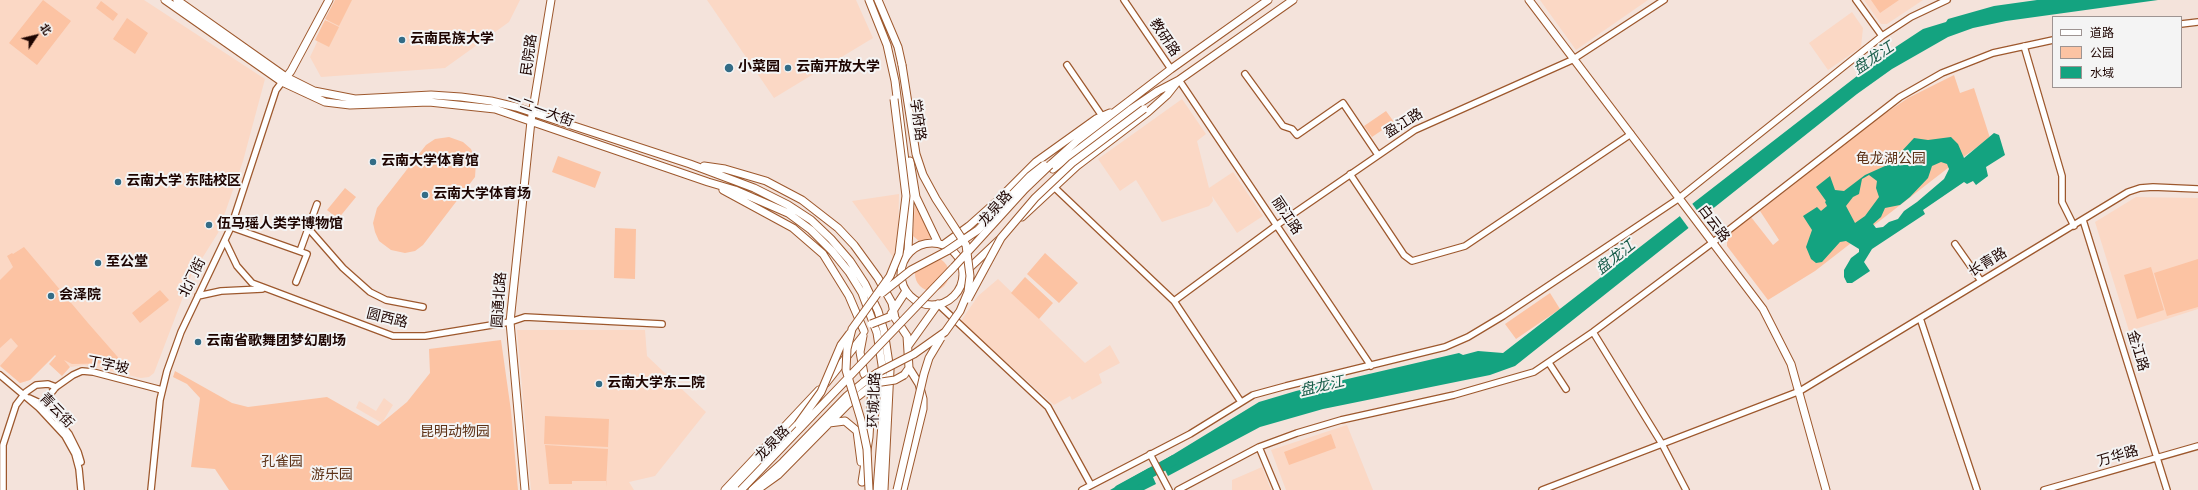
<!DOCTYPE html>
<html>
<head>
<meta charset="utf-8">
<style>
	body { margin:0 }
	#map { position:relative; width:2198px; height:490px; overflow:hidden; background:#f4e3db; font-family:"Titillium Web","Noto Sans SC",sans-serif }
	canvas { display:block }
	.legend { position:absolute; left:2052px; top:16px; width:130px; height:72px; box-sizing:border-box; background:#f4f4f4; border:1px solid #9e9492; margin:0; padding:5px 7px; list-style:none; font-size:12px; color:#1d0400 }
	.legend li { display:flex; align-items:center; gap:8px; height:20px }
	.legend b { width:20px; border:1px solid #9e9492 }
	.north { position:absolute; left:16px; top:16px; width:40px; height:40px; -webkit-text-stroke:3px #f4f4f4; paint-order:stroke; rotate:55deg; font-size:11px; font-weight:700; line-height:16px; text-align:center; color:#1d0400 }
	.north::after { content:''; display:block; margin:auto; width:14px; height:18px; background:#1d0400; clip-path:polygon(50% 0,100% 100%,50% 72%,0 100%) }
</style>
</head>
<body>
<div id="map">
<canvas width="2198" height="490"></canvas>
<ul class="legend">
<li><b style="height:5px;background:#fff"></b>道路</li>
<li><b style="height:11px;background:#fcc3a3"></b>公园</li>
<li><b style="height:11px;background:#14a380"></b>水域</li>
</ul>
<div class="north">北</div>
</div>
<script>
const ctx = document.querySelector('canvas').getContext('2d');
ctx.lineJoin = 'round';
function paint(path, color) {
  ctx.fillStyle = color;
  ctx.fill(path, 'evenodd');
}
function poly(rows) {
  const path = new Path2D();
  for (const r of rows) {
    if (r.length === 3) {
      path.moveTo(r[0] + r[2], r[1]);
      path.arc(r[0], r[1], r[2], 0, 2 * Math.PI);
      continue;
    }
    path.moveTo(r[0], r[1]);
    for (let i = 2; i < r.length; i += 2) path.lineTo(r[i], r[i + 1]);
  }
  return path;
}
function trace(path, color, width, dash) {
  ctx.strokeStyle = color;
  ctx.lineWidth = width;
  ctx.lineCap = dash ? 'butt' : 'round';
  ctx.setLineDash(dash || []);
  ctx.stroke(path);
}
function drawText(font, color, halo, rows, align = 'center') {
  ctx.font = font + ' "Titillium Web","Noto Sans SC",sans-serif';
  ctx.lineWidth = 4;
  ctx.setLineDash([]);
  ctx.textBaseline = 'middle';
  ctx.strokeStyle = halo;
  ctx.fillStyle = color;
  for (const [text, x, y, turn = 0] of rows) {
    ctx.save();
    ctx.translate(x, y);
    ctx.rotate((+turn || 0) * Math.PI / 180);
    ctx.textAlign = isNaN(turn) ? turn : align;
    if (halo) ctx.strokeText(text, 0, 0);
    ctx.fillText(text, 0, 0);
    ctx.restore();
  }
}
paint(poly([
	[0,0,144,0,265,79,243,161,218,233,191,276,154,373,149,377,141,378,84,365,71,367,55,355,30,380,20,383,0,366],
	[337,0,520,0,509,22,445,68,321,77,310,57],
	[707,0,856,0,873,38,774,98],
	[1540,0,1648,0,1576,50],
	[1864,0,1923,0,1887,24,1881,24],
	[1852,12,1863,28,1861,47,1828,70,1809,43],
	[1182,99,1206,134,1197,141,1209,188,1233,172,1263,216,1237,233,1212,196,1213,201,1209,206,1162,222,1136,180,1120,191,1098,159],
	[899,194,898,239,893,257,852,201],
	[2136,197,2198,198,2198,309,2129,331,2095,222],
	[998,279,1085,363,1110,345,1120,363,1099,374,1102,383,1072,400,1070,396,1054,405,961,321,978,296],
	[517,330,645,330,647,356,706,412,655,476,629,482,634,490,531,490],
	[384,398,393,405,382,423,356,408,359,401,376,411],
	[1347,425,1373,490,1286,490,1271,450],
	[1262,467,1271,490,1232,490,1232,480]
]), '#fbd8c5');
paint(poly([
	[43,0,71,21,37,65,9,43],
	[335,0,352,0,339,26,325,19],
	[1871,0,1899,0,1880,13],
	[101,1,118,14,113,21,96,8],
	[127,18,148,33,135,54,113,39],
	[325,20,339,27,329,47,315,40],
	[1954,75,1960,93,1974,88,1990,138,1948,168,1815,271,1768,300,1727,246,1727,235,1751,217,1773,245,1779,240,1760,211,1874,121,1908,98],
	[1386,111,1394,122,1372,137,1364,126],
	[449,137,463,142,471,149,476,162,475,177,423,245,415,251,405,253,391,250,379,241,375,232,373,223,377,208,426,145,435,139],
	[558,156,601,172,595,188,552,172],
	[345,188,356,197,338,219,327,210],
	[915,203,929,232,931,238,919,241,913,236],
	[615,228,636,229,635,279,614,278],
	[24,247,88,323,123,363,72,364,64,360,70,367,62,376,49,364,56,356,55,355,30,380,20,383,0,366,18,346,11,338,0,348,0,280,13,267,7,256,12,253,13,254],
	[1045,253,1078,283,1059,303,1027,274],
	[932,274,17],
	[2198,259,2198,307,2167,316,2154,273],
	[2151,267,2164,310,2137,319,2124,275],
	[1025,277,1053,303,1039,319,1011,293],
	[160,290,169,300,140,323,132,313],
	[1550,293,1560,309,1516,339,1505,324],
	[501,340,511,411,518,490,229,490,215,469,191,467,200,398,187,384,173,377,175,371,232,403,248,407,327,397,378,426,407,402,430,373,429,349],
	[545,416,609,419,608,447,544,444],
	[1331,434,1336,448,1289,465,1284,452],
	[545,445,608,449,606,487,606,481,572,481,572,486,572,484,549,484]
]), '#fcc3a3');
paint(poly([
	[2037,0,2158,0,2006,21,1973,28,1948,37,1892,69,1857,94,1515,366,1490,375,1323,409,1260,427,1168,476,1161,462,1259,402,1296,391,1459,353,1463,355,1478,351,1503,353,1680,216,1692,204,1888,52,1923,29,1946,22,1948,19,1994,6],
	[1994,133,1999,135,2005,155,1986,167,1988,176,1976,185,1973,181,1967,184,1964,182,1923,210,1925,214,1872,249,1864,262,1870,271,1852,283,1847,283,1844,277,1844,270,1851,258,1859,252,1859,249,1846,241,1840,242,1822,262,1816,263,1811,259,1806,247,1812,230,1803,216,1817,207,1821,211,1827,206,1825,202,1826,201,1816,187,1830,176,1835,190,1844,191,1865,175,1885,166,1896,153,1901,152,1914,138,1928,140,1951,137,1958,144,1964,158],
	[1941,162,1947,164,1949,169,1944,179,1917,202,1904,211,1898,219,1889,222,1883,227,1876,228,1873,224,1881,217,1885,208,1900,205,1910,197,1928,178,1932,166],
	[1869,175,1877,181,1876,188,1879,197,1865,216,1855,223,1846,206,1853,197,1859,194,1862,179],
	[1149,468,1156,484,1144,490,1110,490]
]), '#14a380');
paint(poly([
	[1691,202,1704,220,1690,230,1679,215]
]), '#f4e3db');
trace(poly([
	[1119,490,1174,460]
]), '#14a380', 10);
const minor = poly([
	[1124,0,1171,69],
	[1856,0,1882,36],
	[2181,24,2198,22],
	[2024,46,2062,176,2062,202,2074,226],
	[1067,65,1102,116],
	[1245,74,1283,126,1292,129,1297,135,1343,103,1378,155],
	[1179,80,1371,366],
	[1350,174,1404,255,1412,261,1465,246,1631,134],
	[1054,187,1174,301,1241,402],
	[2083,220,2167,490],
	[231,227,307,254,296,282],
	[308,228,343,268,370,292,386,300,423,307],
	[225,241,237,266,252,283,393,336,425,336,510,322,525,317,662,324],
	[1955,244,1981,281],
	[300,251,317,204],
	[198,296,221,291,262,289],
	[1174,301,1277,225,1415,130,1572,60,1664,0],
	[938,304,1048,407,1091,485],
	[1920,318,1977,490],
	[1593,332,1662,444,1686,490],
	[1549,363,1566,389],
	[0,375,39,408,65,436,75,454,79,469,81,490],
	[29,398,42,404,56,418,69,434,78,452,81,462],
	[39,408,56,387,73,375,82,371,93,372,162,390],
	[1259,447,1277,490],
	[1150,454,1169,490],
	[3,490,3,445,16,405,26,392,36,385,48,384,56,387],
	[151,490,160,400,167,371,181,332,231,227,276,90,282,82],
	[1082,490,1190,434,1253,395,1286,386,1445,347,1468,337,1503,316,1678,199,1882,36,1911,17,1947,0],
	[1178,490,1259,447,1297,433,1341,420,1454,395,1534,372,1593,332,1712,243,1900,97,1942,73,1993,53,2053,40],
	[1542,490,1800,391,2128,192,2140,188,2153,187,2198,189],
	[2044,490,2198,446]
]);
const major = poly([
	[165,0,282,82,325,102,350,105,429,102,495,109,708,182,735,190,788,213,811,230,832,251,849,272,862,293,877,333,882,365,884,397,877,490],
	[177,0,286,77,314,91,355,99,431,95,461,97,491,101,516,107,690,164,754,188,788,205,811,220,831,239,850,261,865,284,878,311,884,331,890,370,884,490],
	[869,0,887,45,895,81,910,201,908,250,905,259],
	[878,0,898,47,902,65],
	[1529,0,1763,309,1791,364,1826,490],
	[284,80,291,71,329,0],
	[910,161,916,197,938,243],
	[1050,165,1078,140,1171,69,1268,0],
	[704,166,725,169,766,181,802,200,838,228,854,245,878,278,892,303,895,318,907,336,909,368,904,375],
	[1053,169,1130,110,1158,91,1179,80,1293,0],
	[723,190,793,228,823,254,849,296,864,331],
	[1022,217,1077,166,1148,112,1167,95,1178,81],
	[932,274,31],
	[943,245,969,226,997,201,1036,162,1096,119,1110,113],
	[963,274,999,240],
	[891,314,906,291],
	[908,346,938,304],
	[826,383,863,336],
	[829,423,845,421,857,431,861,462],
	[862,482,869,437,872,384,864,374,860,352,863,336],
	[525,490,510,322,531,121,551,0],
	[725,490,819,390],
	[733,490,798,424],
	[752,490,783,462,847,396,864,382],
	[757,490,778,475,847,405,875,383],
	[903,490,923,409,923,399,919,384,909,368]
]);
trace(minor, '#9d582d', 8);
trace(major, '#9d582d', 9);
trace(minor, '#fff', 5.5);
trace(major, '#fff', 7);
const majorBridge = poly([
	[882,293,911,270,947,251,978,230,1030,176,1044,165],
	[968,299,1001,238,1035,198,1072,163,1144,109],
	[871,324,889,317],
	[864,382,877,373,914,354,945,332,960,311,968,292,970,276,966,245,936,199,923,175,916,154,902,65],
	[875,383,895,380,904,375],
	[798,424,821,392,841,345,850,333],
	[741,490,954,267,1025,189,1050,165],
	[869,490,867,449,861,420,846,370,847,349,852,329,890,276,899,254,906,196,894,99],
	[897,490,924,374,929,358,941,338]
]);
trace(majorBridge, '#9d582d', 9, []);
trace(majorBridge, '#fff', 7);
for (const [x, y, r, color] of [
	[402,40,4,"#336c86"],
	[729,68,5,"#336c86"],
	[788,68,4,"#336c86"],
	[373,162,4,"#336c86"],
	[118,182,4,"#336c86"],
	[425,195,4,"#336c86"],
	[209,225,4,"#336c86"],
	[98,263,4,"#336c86"],
	[51,296,4,"#336c86"],
	[198,342,4,"#336c86"],
	[599,384,4,"#336c86"]
]) {
  const dot = new Path2D();
  dot.arc(x, y, r, 0, 2 * Math.PI);
  ctx.fillStyle = color;
  ctx.fill(dot);
  trace(dot, '#f4f4f4', 1.5);
}
drawText('14px', '#1d0400', '#f4f4f4', [
	["教研路",1164,38,56],
	["民院路",530,55,-82],
	["一二一大街",540,111,20],
	["学府路",917,120,82],
	["盈江路",1404,124,-32],
	["龙泉路",996,209,-48],
	["丽江路",1286,216,56],
	["白云路",1713,224,53],
	["长青路",1988,263,-31],
	["北门街",193,278,-64],
	["圆通北路",500,300,-86],
	["圆西路",387,319,14],
	["金江路",2137,351,73],
	["丁字坡",108,366,11],
	["环城北路",875,400,-88],
	["青云街",56,411,46],
	["龙泉路",773,444,-46],
	["万华路",2118,457,-16]
]);
drawText('bold 14px', '#1d0400', '#f4f4f4', [
	["云南民族大学",410,40],
	["小菜园",738,68],
	["云南开放大学",796,68],
	["云南大学体育馆",381,162],
	["云南大学 东陆校区",126,182],
	["云南大学体育场",433,195],
	["伍马瑶人类学博物馆",217,225],
	["至公堂",106,263],
	["会泽院",59,296],
	["云南省歌舞团梦幻剧场",206,342],
	["云南大学东二院",607,384]
], 'left');
drawText('14px', '#5d3217', '#f4f4f4', [
	["龟龙湖公园",1891,160],
	["昆明动物园",455,433],
	["孔雀园",282,463],
	["游乐园",332,476]
]);
drawText('italic 15px', '#1a5d4a', '#f4f4f4', [
	["盘龙江",1874,59,-34],
	["盘龙江",1616,258,-39],
	["盘龙江",1322,387,-13]
]);
</script>
</body>
</html>
